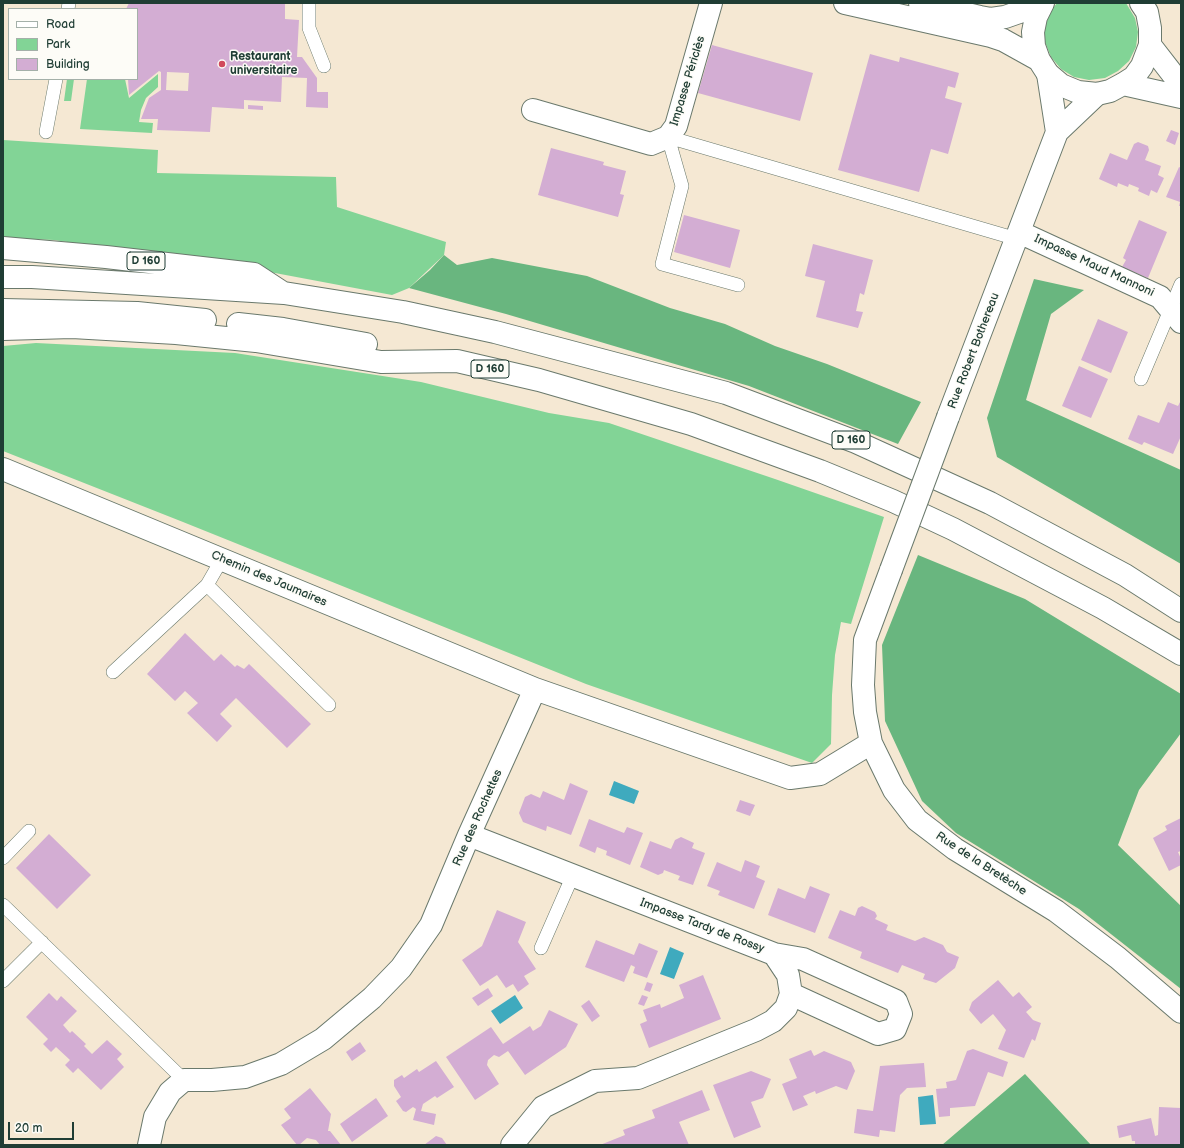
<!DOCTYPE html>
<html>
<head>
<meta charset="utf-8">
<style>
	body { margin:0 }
	#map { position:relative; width:1184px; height:1148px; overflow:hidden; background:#f5e8d3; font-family:"Balsamiq Sans",sans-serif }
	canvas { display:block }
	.frame { position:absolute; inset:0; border:4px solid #1f3d34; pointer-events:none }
	.legend { position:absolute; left:8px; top:8px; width:130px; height:72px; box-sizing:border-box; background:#fdfcf7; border:1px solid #a4b0a9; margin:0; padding:5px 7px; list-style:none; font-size:12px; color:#1f3d34 }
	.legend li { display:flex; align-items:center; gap:8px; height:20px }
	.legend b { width:20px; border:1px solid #a4b0a9 }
	.scale { position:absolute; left:8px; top:1122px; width:66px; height:18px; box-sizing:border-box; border:2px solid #1f3d34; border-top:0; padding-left:5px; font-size:12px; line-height:14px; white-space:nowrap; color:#1f3d34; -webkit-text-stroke:3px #fdfcf7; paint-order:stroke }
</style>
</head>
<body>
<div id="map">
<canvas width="1184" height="1148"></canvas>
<div class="frame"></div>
<ul class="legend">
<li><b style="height:5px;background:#fff"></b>Road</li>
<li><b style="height:11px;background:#82d496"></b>Park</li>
<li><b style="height:11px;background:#d3add3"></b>Building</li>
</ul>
<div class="scale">20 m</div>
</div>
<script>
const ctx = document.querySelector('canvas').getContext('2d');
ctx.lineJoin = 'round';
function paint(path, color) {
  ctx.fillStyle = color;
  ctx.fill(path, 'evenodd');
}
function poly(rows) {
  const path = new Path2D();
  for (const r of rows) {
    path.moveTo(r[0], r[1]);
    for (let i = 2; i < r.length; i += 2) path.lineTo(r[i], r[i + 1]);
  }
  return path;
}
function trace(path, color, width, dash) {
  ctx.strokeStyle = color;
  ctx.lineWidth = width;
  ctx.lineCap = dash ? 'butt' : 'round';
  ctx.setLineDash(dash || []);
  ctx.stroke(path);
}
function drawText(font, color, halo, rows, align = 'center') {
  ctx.font = font + ' "Balsamiq Sans",sans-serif';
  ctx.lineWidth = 3;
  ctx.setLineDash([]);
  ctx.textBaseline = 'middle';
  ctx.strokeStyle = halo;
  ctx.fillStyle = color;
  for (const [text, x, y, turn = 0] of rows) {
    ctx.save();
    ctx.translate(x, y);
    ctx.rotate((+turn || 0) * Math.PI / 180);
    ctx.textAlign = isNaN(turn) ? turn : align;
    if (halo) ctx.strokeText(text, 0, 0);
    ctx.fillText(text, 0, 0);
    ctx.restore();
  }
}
paint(poly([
	[1057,3,1126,3,1135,18,1138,32,1136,47,1129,61,1118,71,1105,78,1089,80,1074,77,1061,69,1051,57,1045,42,1045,27,1050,12],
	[158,74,158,87,146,98,141,110,139,122,153,123,152,133,80,129,87,79,125,79,129,98],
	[67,79,74,79,71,101,64,101],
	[3,140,158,150,157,173,336,177,337,207,446,242,444,255,409,288,392,295,275,273,54,240,3,238],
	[36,343,235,353,421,382,549,413,609,423,775,479,884,517,851,624,841,622,835,655,832,695,831,744,812,763,586,684,183,522,3,451,3,346]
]), '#82d496');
paint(poly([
	[444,255,457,265,492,258,587,276,670,308,725,324,775,346,827,364,921,402,898,444,749,386,506,314,409,288,430,270],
	[1034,279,1084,290,1051,314,1026,400,1181,470,1181,564,997,457,987,418],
	[918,555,1025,599,1181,694,1181,733,1139,790,1118,845,1181,906,1181,989,1079,909,956,833,922,801,885,721,882,645],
	[1025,1074,1091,1145,942,1145]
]), '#69b67f');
paint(poly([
	[614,781,639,791,634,804,609,795],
	[670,947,684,953,674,979,660,974],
	[515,995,523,1008,500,1024,491,1011],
	[933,1095,936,1124,920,1125,918,1097]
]), '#3faabe');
paint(poly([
	[129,3,285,3,285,19,299,20,297,57,302,57,317,78,317,92,328,92,328,108,306,107,307,78,282,77,281,102,244,100,244,109,212,107,210,132,157,130,158,119,141,119,149,98,161,90,161,72,159,71,129,95,128,79,137,79,137,9,126,9],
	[167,72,189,73,188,91,166,90],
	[712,45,813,73,800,121,698,93],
	[870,54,899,62,900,57,959,73,955,88,948,86,945,98,962,103,948,154,931,149,919,192,838,170],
	[248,105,263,106,263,110,248,109],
	[1171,130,1179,133,1175,145,1166,141],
	[1138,142,1148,146,1149,150,1145,160,1161,166,1158,175,1164,178,1157,193,1151,190,1149,196,1138,191,1139,188,1129,184,1128,187,1118,183,1117,187,1099,179,1110,153,1127,160,1134,144],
	[551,148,604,162,603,165,626,171,620,194,624,195,618,217,538,195],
	[1179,167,1181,168,1181,206,1179,206,1180,202,1166,197],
	[684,215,740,230,730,268,674,252],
	[1139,220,1167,232,1148,278,1122,267,1126,260,1123,258],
	[813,244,873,260,864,295,860,293,856,311,863,312,858,328,816,317,825,281,805,276],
	[1098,319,1128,332,1111,373,1081,360],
	[1079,366,1108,379,1091,418,1062,406],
	[1181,400,1181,436,1173,454,1144,442,1142,445,1128,439,1138,415,1159,423,1168,402,1178,406],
	[185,633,214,661,221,654,235,667,237,665,244,669,249,664,311,724,287,748,236,698,220,714,232,726,217,742,187,713,198,703,185,691,175,701,147,674],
	[570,783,588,791,571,835,547,826,546,831,523,822,519,813,525,797,531,794,540,798,543,791,564,800],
	[740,800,755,805,750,816,736,811],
	[1181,818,1181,851,1178,852,1181,859,1181,865,1169,871,1153,838,1167,830,1165,826],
	[589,819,624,833,627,827,643,833,630,865,606,855,607,851,597,847,595,853,579,846],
	[49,834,91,875,57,909,16,868],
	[681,837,694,843,692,848,705,853,693,885,678,880,680,876,664,870,663,873,658,875,640,867,650,841,671,849,675,840],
	[745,860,760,866,756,877,765,881,754,909,718,895,720,891,707,886,717,862,741,872],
	[810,886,830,894,815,933,768,915,778,888,805,899],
	[862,906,875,912,877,916,875,919,888,925,886,930,915,941,924,937,943,945,947,952,959,957,955,968,936,983,923,979,925,974,902,965,898,973,860,958,862,952,828,938,840,910,855,916,858,908],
	[497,910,526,922,518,942,536,969,524,976,529,984,518,992,513,984,506,988,497,975,480,986,462,960,482,946],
	[596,940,634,955,639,943,658,951,647,978,633,973,635,967,631,965,624,982,585,967],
	[703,975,721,1019,649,1048,640,1024,647,1021,643,1010,660,1004,661,1008,684,998,679,985],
	[998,980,1013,997,1019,992,1032,1007,1026,1012,1033,1020,1041,1023,1035,1041,1032,1039,1024,1058,998,1049,1006,1030,993,1014,981,1024,969,1010,972,1002],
	[647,982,653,984,650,992,644,990],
	[488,988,493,996,478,1006,472,998],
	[49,993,57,1001,61,996,77,1011,63,1025,70,1033,72,1031,86,1044,84,1046,92,1054,107,1040,122,1054,117,1059,124,1067,101,1090,78,1068,73,1073,65,1065,70,1060,56,1047,51,1052,43,1044,48,1039,26,1017],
	[642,995,648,997,644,1006,638,1004],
	[589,1000,600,1016,592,1022,581,1006],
	[549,1010,578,1024,566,1047,525,1075,508,1051,499,1057,494,1055,488,1060,487,1065,499,1084,475,1100,446,1057,491,1027,503,1044,530,1026,533,1031,541,1026],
	[360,1042,366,1051,352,1061,346,1052],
	[973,1049,1008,1062,1003,1077,988,1072,975,1106,950,1108,950,1116,939,1117,936,1089,947,1088,946,1082,956,1080,967,1051],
	[811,1050,814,1056,824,1051,851,1062,855,1071,847,1090,836,1086,816,1094,815,1091,803,1096,808,1105,793,1111,782,1084,797,1078,789,1059],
	[436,1061,454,1087,437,1098,435,1096,423,1104,421,1111,436,1114,434,1125,413,1120,416,1109,413,1107,406,1112,403,1111,396,1101,401,1097,394,1086,394,1080,402,1075,404,1078,417,1069,419,1072],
	[924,1063,926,1087,907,1088,900,1095,895,1132,880,1130,879,1137,854,1133,857,1109,873,1111,880,1066],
	[751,1071,771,1079,763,1098,751,1102,761,1127,734,1138,713,1085],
	[310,1088,331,1114,328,1131,330,1131,341,1145,320,1145,316,1140,307,1138,299,1145,297,1145,281,1125,291,1118,284,1109],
	[702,1090,710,1110,679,1122,689,1145,600,1145,625,1135,623,1130,655,1118,652,1110],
	[376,1098,388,1116,352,1142,340,1124],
	[1159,1107,1181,1108,1181,1145,1135,1145,1135,1141,1132,1141,1131,1135,1119,1138,1117,1126,1151,1118,1155,1136,1158,1135],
	[436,1136,442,1138,447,1145,424,1145]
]), '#d3add3');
const service = poly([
	[309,3,309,28,324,66],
	[68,9,69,3],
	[46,132,56,79],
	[668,137,1017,239],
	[668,137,682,186,662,264,738,285],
	[1141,379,1181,284],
	[207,585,329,705],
	[113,672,207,585,222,559],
	[3,858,29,831],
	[3,905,184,1080],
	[541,948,573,875],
	[3,981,42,942]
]);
const minor = poly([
	[1048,74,1057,132],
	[533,110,651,144,668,137,676,126,711,3],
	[1019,232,1160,297,1181,322],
	[948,417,1057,132,1097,94],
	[3,469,535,689],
	[891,570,865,640,863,685,865,712,871,743,894,790,917,820,955,849,1056,911,1118,958,1181,1012],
	[469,835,774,954,788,975,791,994,786,1008,773,1021,756,1030,638,1078,595,1081,543,1107,512,1145],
	[774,954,803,959,896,1001,901,1014,895,1029,878,1034,791,994],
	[149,1145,155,1117,170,1092,184,1080,212,1080,245,1077,281,1064,323,1039,372,998,401,968,431,925,469,835,535,689,790,778,820,774,871,743]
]);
const secondary = poly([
	[845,3,991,36,1003,40,1039,60],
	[920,3,980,17,991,19,1005,17,1042,4],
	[1043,3,1036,17,1033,32,1034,46,1039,60,1048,74,1061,85,1078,92,1097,94,1110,91,1123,84,1134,77,1142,66,1150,45,1150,28,1147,12,1141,3],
	[1150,45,1181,85],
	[1123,84,1181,97]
]);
const trunk = poly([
	[3,248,106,257,254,274,283,293],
	[3,277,32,277,284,293,403,312,495,332,726,393,856,442,990,503,1125,575,1181,611],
	[3,310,137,313,205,320],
	[238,324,283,329,366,344],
	[3,329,72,327,176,333,256,341,381,362,457,361,539,380,691,424,820,471,893,501,953,529,1103,608,1181,654]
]);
trace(service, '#6a796c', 14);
trace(minor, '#6a796c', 24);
trace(secondary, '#6a796c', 24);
trace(trunk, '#6a796c', 24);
trace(service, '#fff', 13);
trace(minor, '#fff', 22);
trace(secondary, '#fff', 22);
trace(trunk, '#fff', 22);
const minorBridge = poly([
	[891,570,948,417]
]);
trace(minorBridge, '#6a796c', 24, []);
trace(minorBridge, '#fff', 22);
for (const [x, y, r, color] of [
	[222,64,4,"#d1495b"]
]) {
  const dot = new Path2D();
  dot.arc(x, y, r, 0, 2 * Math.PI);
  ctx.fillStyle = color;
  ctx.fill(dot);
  trace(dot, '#fdfcf7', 1.5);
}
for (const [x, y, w] of [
	[146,261,38],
	[490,369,38],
	[851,440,38]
]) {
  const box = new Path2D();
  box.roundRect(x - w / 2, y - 9, w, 18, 3);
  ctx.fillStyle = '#fdfcf7';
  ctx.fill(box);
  trace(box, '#1f3d34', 1);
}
drawText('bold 11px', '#1f3d34', null, [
	["D 160",146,261],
	["D 160",490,369],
	["D 160",851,440]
]);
drawText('bold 12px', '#1f3d34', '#fdfcf7', [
	["Restaurant",230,57],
	["universitaire",230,71]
], 'left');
drawText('12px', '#1f3d34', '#fdfcf7', [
	["Impasse Périclès",688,81,-73],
	["Impasse Maud Mannoni",1094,266,25],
	["Rue Robert Bothereau",974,351,-69],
	["Chemin des Jaumaires",269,579,23],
	["Rue des Rochettes",478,818,-66],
	["Rue de la Bretèche",981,864,33],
	["Impasse Tardy de Rossy",702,926,21]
]);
</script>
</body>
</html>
